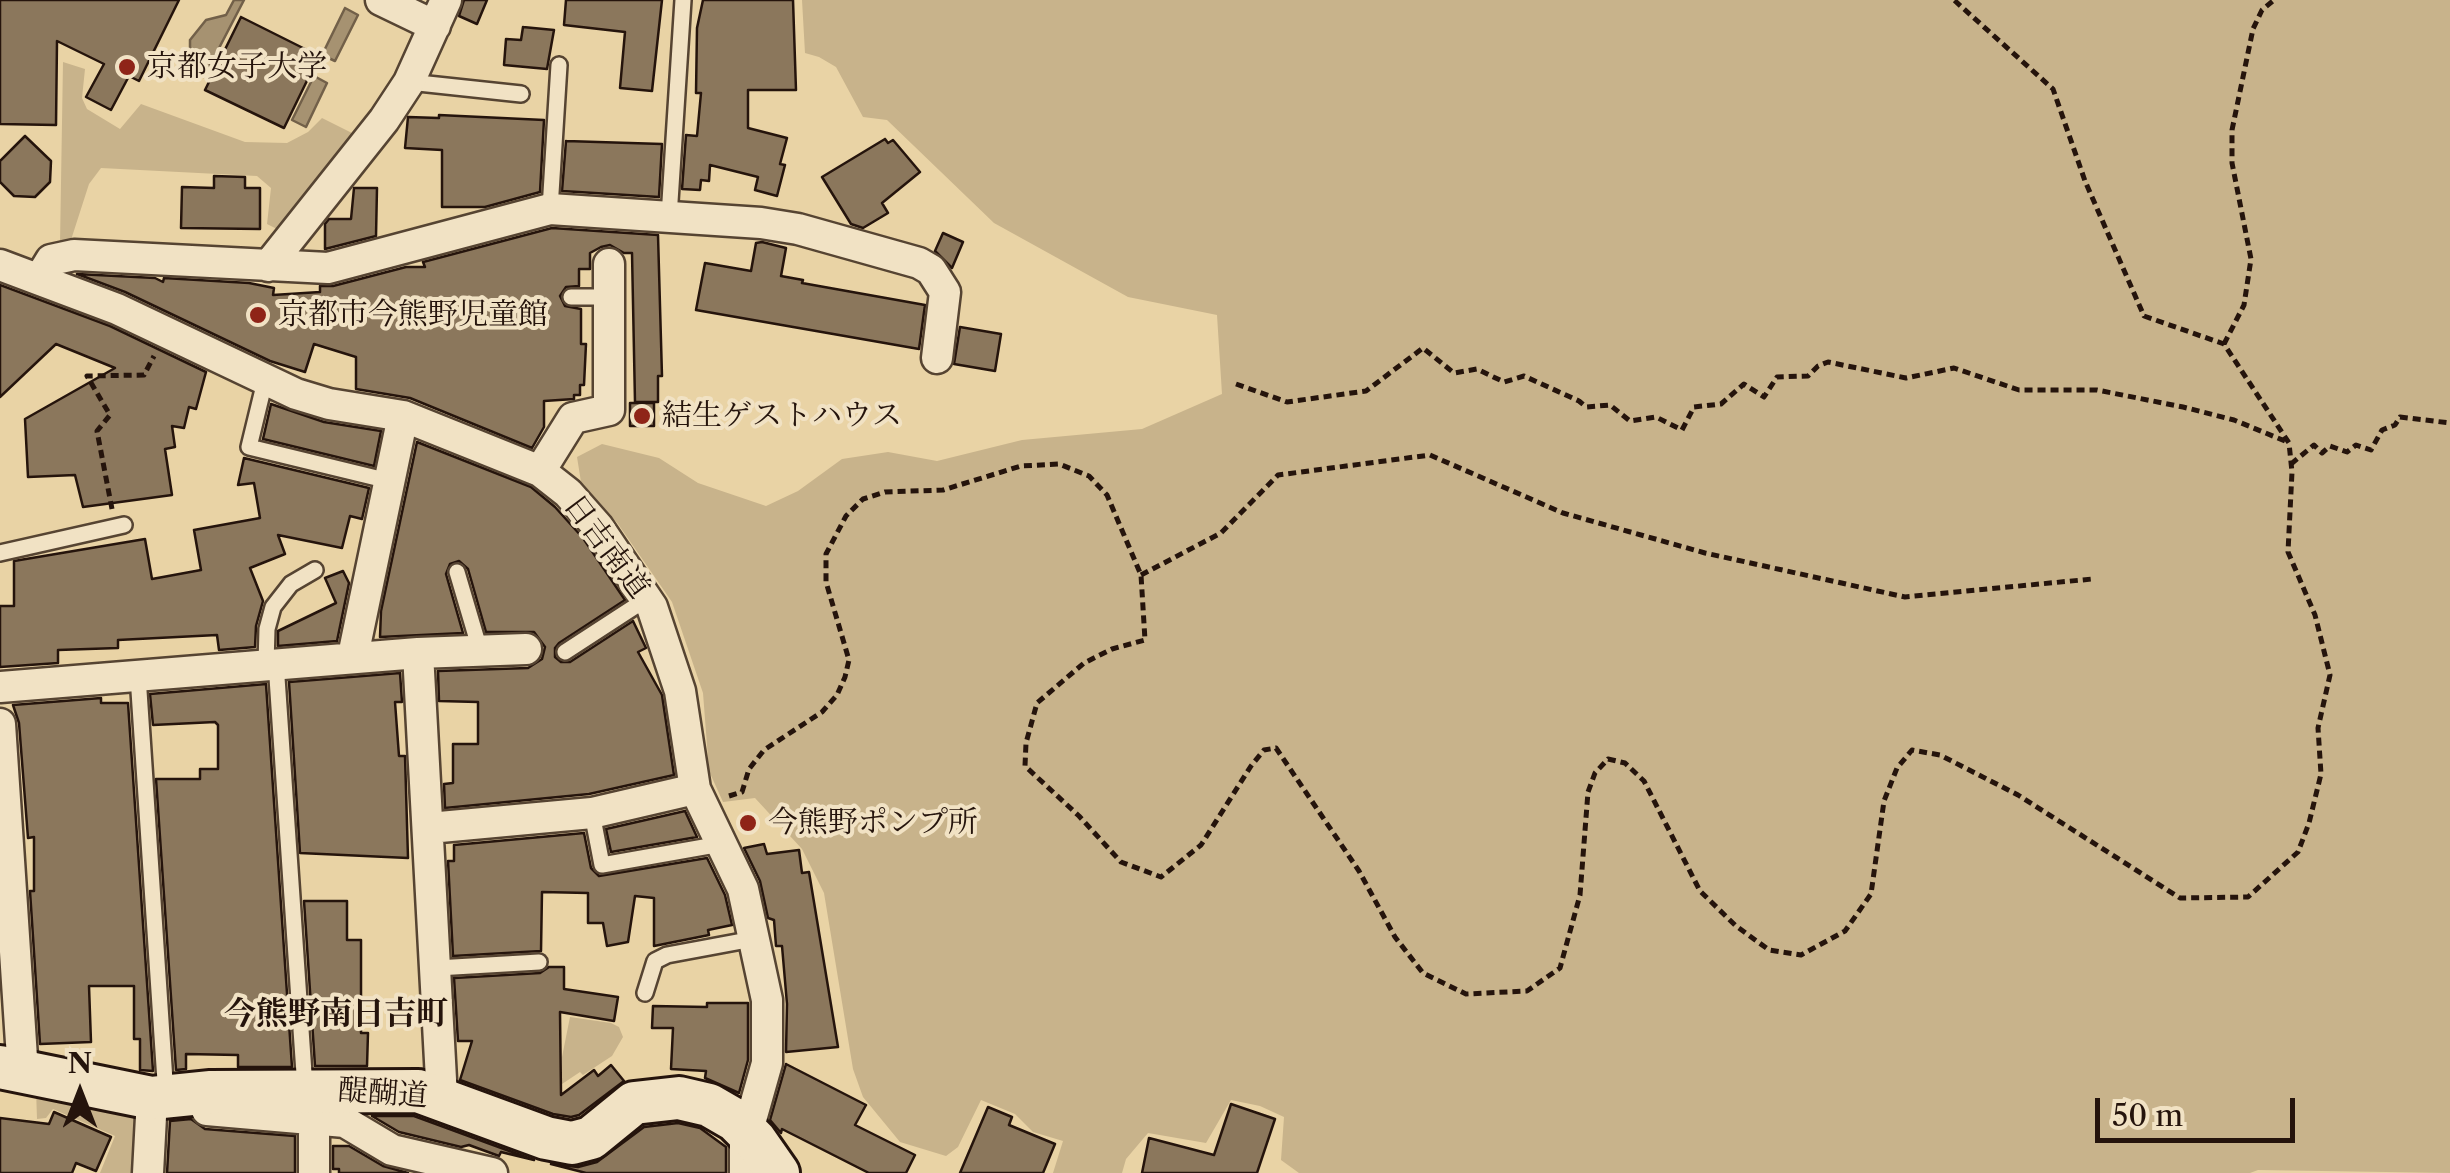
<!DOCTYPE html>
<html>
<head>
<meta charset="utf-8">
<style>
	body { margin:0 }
	#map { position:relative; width:2450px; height:1173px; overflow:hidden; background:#e9d3a5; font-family:"Libre Caslon Text",serif }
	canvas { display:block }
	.north { position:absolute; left:30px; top:1043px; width:100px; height:100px; -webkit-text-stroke:8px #f1e2c4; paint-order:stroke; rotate:0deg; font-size:28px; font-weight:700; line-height:40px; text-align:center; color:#25140c }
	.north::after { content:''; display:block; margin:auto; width:35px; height:45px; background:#25140c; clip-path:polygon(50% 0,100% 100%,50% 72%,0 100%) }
	.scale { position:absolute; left:2095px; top:1098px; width:200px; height:45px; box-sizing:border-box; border:5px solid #25140c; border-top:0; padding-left:12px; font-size:30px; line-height:35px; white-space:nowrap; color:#25140c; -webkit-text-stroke:8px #f1e2c4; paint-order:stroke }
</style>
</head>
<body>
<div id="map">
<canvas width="2450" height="1173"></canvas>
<div class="north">N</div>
<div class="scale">50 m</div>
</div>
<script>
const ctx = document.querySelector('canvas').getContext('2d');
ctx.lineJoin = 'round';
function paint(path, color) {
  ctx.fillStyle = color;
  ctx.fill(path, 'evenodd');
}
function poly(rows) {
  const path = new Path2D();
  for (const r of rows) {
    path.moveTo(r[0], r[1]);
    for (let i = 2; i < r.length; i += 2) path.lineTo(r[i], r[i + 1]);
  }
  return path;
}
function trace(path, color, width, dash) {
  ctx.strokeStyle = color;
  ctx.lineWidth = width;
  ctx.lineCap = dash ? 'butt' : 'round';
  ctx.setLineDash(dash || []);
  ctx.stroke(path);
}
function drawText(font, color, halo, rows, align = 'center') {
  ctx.font = font + ' "Libre Caslon Text","Noto Serif JP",serif';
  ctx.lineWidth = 8;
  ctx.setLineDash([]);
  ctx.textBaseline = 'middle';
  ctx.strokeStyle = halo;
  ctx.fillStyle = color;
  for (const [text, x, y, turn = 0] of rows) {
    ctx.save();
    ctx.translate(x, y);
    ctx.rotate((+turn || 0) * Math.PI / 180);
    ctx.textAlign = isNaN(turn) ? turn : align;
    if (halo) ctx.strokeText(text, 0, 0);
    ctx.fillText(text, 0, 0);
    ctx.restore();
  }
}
paint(poly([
	[802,0,2450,0,2450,1173,2258,1170,2250,1173,1299,1173,1281,1160,1284,1117,1260,1106,1231,1100,1206,1143,1148,1133,1126,1159,1122,1173,1053,1173,1063,1141,1033,1132,1015,1114,981,1100,958,1147,946,1156,900,1142,863,1097,853,1069,824,893,802,849,755,798,723,802,709,771,703,693,672,602,618,524,581,482,577,457,602,444,659,458,698,483,766,506,798,491,842,459,888,452,937,461,1022,440,1142,429,1222,394,1217,315,1128,297,994,223,887,120,863,117,836,67,819,57,805,53],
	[63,62,85,69,82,98,87,109,120,129,141,104,245,142,287,143,308,132,322,118,354,134,342,163,277,229,267,224,271,188,257,176,101,168,89,184,70,243,60,244],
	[570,1017,611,1023,619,1027,623,1037,612,1056,583,1075,580,1072,562,1084,562,1057],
	[36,1089,143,1109,140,1173,100,1173,115,1136,53,1109,46,1118,37,1119]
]), '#c8b38b');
const water = poly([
	[234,0,244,0,204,77,196,73,190,60,190,40,206,20,226,15,234,0],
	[345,8,358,15,335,61,322,55,345,8],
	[314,76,327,83,306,127,292,120,314,76]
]);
paint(water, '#a69271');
trace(water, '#726049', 2.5);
const building = poly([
	[0,0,179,0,139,81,129,76,111,110,86,97,104,64,57,41,56,125,0,124,0,0],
	[464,0,487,0,477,24,459,16,464,0],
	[566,0,662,0,652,91,620,88,625,32,564,25,566,0],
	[703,0,793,0,796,90,748,90,748,128,787,138,780,164,785,165,777,196,755,190,758,177,710,165,709,181,701,180,700,190,682,189,686,135,697,136,701,93,696,93,697,28,703,0],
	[241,17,319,56,284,128,205,90,241,17],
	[523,27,554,30,547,69,504,65,506,39,521,40,523,27],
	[439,115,544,120,540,192,485,207,442,207,442,150,405,148,408,117,439,118,439,115],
	[25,136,51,161,50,182,35,197,14,196,0,182,0,161,25,136],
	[885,139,888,143,893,140,920,172,882,203,888,213,863,228,851,224,822,177,885,139],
	[566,141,662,144,659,197,562,191,566,141],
	[214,176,245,177,245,188,260,188,260,229,181,228,182,187,214,188,214,176],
	[354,188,377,188,376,236,325,249,325,224,329,219,351,219,354,188],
	[552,228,658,235,662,376,658,376,658,402,635,402,632,253,624,253,610,245,601,247,590,253,590,269,579,269,579,286,566,287,560,296,565,306,581,309,581,344,586,344,584,385,580,385,580,395,574,395,574,399,544,401,544,427,532,448,410,398,356,389,356,357,314,344,305,372,270,361,125,292,77,274,155,278,163,282,164,278,249,283,274,288,273,295,320,292,320,286,333,286,406,267,425,267,423,262,552,228],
	[943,233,963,242,952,268,935,251,943,233],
	[762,242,786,248,781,276,803,280,802,283,925,305,919,349,696,310,705,263,751,271,756,243,762,242],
	[0,285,110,326,206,372,196,409,189,407,184,428,172,426,175,447,165,449,172,495,83,507,75,475,28,477,25,419,115,368,56,344,0,397,0,285],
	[960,327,1001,334,995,371,954,364,960,327],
	[630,403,654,403,654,426,630,426,630,403],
	[271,404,324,422,381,431,374,466,263,439,271,404],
	[417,442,531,487,555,507,583,538,625,600,559,643,555,648,555,657,561,662,570,662,633,621,646,648,638,652,662,695,674,775,589,794,445,808,444,784,453,783,453,744,478,744,478,702,439,701,438,671,528,668,542,659,545,647,534,632,486,632,468,569,459,561,450,564,446,574,463,633,380,637,381,611,417,442],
	[244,458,369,488,362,519,350,516,342,548,278,535,285,554,250,568,263,601,256,626,255,647,219,650,217,635,118,640,118,648,58,650,58,663,0,667,0,606,14,606,14,561,145,539,152,579,201,570,194,530,260,518,254,483,238,485,244,458],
	[343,571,349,583,337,641,278,646,278,631,336,603,325,578,343,571],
	[400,673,402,702,395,702,399,756,405,756,408,858,300,853,289,682,400,673],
	[266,684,292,1067,238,1067,238,1055,186,1054,186,1069,176,1070,156,779,200,779,200,769,218,769,218,725,215,722,153,725,150,694,266,684],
	[101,698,101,703,128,703,153,1071,140,1070,140,1039,134,1039,134,986,89,986,91,1042,40,1044,30,891,34,891,34,837,28,838,19,723,13,705,101,698],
	[685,811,697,837,611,852,606,829,685,811],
	[584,833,591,868,599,876,707,858,725,895,732,925,708,930,709,935,654,946,654,898,635,896,628,942,607,946,603,923,588,923,588,893,542,892,541,951,453,956,448,861,454,861,454,845,584,833],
	[764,844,767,854,799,850,802,873,809,872,838,1047,786,1052,787,1004,782,946,776,946,774,920,768,918,760,881,744,848,764,844],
	[304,901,347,901,347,940,361,940,361,1033,368,1033,367,1066,315,1066,304,901],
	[549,967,564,967,564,989,618,997,614,1021,560,1012,561,1095,594,1070,598,1076,611,1065,624,1081,579,1115,571,1117,553,1114,460,1080,472,1041,458,1041,454,978,540,973,549,967],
	[707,1003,748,1003,748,1060,739,1093,705,1078,706,1071,671,1069,673,1028,652,1028,653,1006,707,1007,707,1003],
	[786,1064,866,1105,855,1125,915,1155,906,1173,869,1173,782,1129,781,1133,770,1120,786,1064],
	[1231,1104,1275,1119,1257,1173,1142,1173,1149,1138,1214,1155,1231,1104],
	[988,1107,1012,1117,1009,1125,1055,1144,1043,1173,960,1173,988,1107],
	[54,1112,111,1137,96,1171,76,1163,72,1173,0,1173,0,1118,49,1124,54,1112],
	[372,1116,414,1116,534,1160,501,1152,499,1156,469,1145,461,1147,399,1132,372,1116],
	[191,1119,205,1129,295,1136,295,1173,167,1173,170,1121,191,1119],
	[678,1123,700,1128,726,1147,726,1173,586,1173,551,1164,578,1167,597,1162,644,1127,678,1123],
	[333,1146,349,1146,383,1166,408,1173,339,1173,339,1169,333,1169,333,1146]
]);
paint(building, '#8b775c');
trace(building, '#25140c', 2.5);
const lane = poly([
	[409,82,521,94],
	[550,209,559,65],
	[669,217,683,0],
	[571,297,609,297],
	[265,381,249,447,389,481],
	[0,553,124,525],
	[457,572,480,650],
	[565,652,648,598],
	[276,663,305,1088],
	[266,664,267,629,273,607,291,584,315,570],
	[138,676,166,1096],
	[592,813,602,865,721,844],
	[437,968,539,962],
	[645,993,655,961,667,955,753,939]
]);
const street = poly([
	[381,0,435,26],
	[0,265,117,309,296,394,329,404,403,416,540,471,568,493,598,527,652,607,680,691,695,789,743,889,767,1000,767,1063,745,1141,745,1173],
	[268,266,384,120,409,82,446,0],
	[40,278,51,260,74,255,328,268,550,209,761,223,798,229,919,263,931,270,945,292,937,358],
	[540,471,573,418,609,410,609,264],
	[418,653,526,649],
	[353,656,403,416],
	[0,687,418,653,442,1098],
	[0,724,23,1073],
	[429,828,592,813,695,789],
	[207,1110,345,1122,392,1150,492,1173],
	[148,1173,152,1098],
	[314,1173,314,1118]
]);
const secondary = poly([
	[0,1067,152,1098,211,1092,418,1091,546,1138,572,1143,591,1138,634,1103,679,1098,709,1105,735,1120,755,1140,778,1173]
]);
trace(lane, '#564432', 20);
trace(street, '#564432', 35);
trace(secondary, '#25140c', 48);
trace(poly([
	[2224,344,2244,305,2251,259,2232,163,2232,130,2253,29,2262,10,2274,0],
	[1236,384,1287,402,1366,391,1423,348,1454,373,1477,369,1504,382,1524,376,1579,401,1586,407,1610,405,1630,421,1656,417,1682,430,1694,407,1721,404,1744,384,1764,397,1777,377,1808,376,1818,366,1828,362,1906,378,1954,368,2019,390,2097,390,2183,407,2234,420,2285,441],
	[2291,464,2314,445,2322,453,2330,446,2347,452,2356,445,2371,450,2382,430,2395,425,2400,417,2450,423],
	[112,509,97,431,110,415,87,376,144,375,154,356],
	[1141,575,1221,533,1278,475,1430,455,1563,513,1705,553,1905,597,2092,579],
	[729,796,742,792,749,769,764,750,822,712,837,695,845,677,849,660,826,582,826,554,846,516,863,499,885,492,943,490,1021,466,1059,464,1089,476,1107,495,1141,575,1145,640,1112,649,1084,663,1037,703,1026,743,1025,766,1079,816,1121,862,1161,877,1201,845,1251,766,1264,750,1276,748,1359,871,1395,937,1423,973,1466,994,1527,991,1560,968,1580,895,1588,792,1595,773,1608,759,1625,763,1644,781,1700,891,1736,926,1769,950,1801,955,1845,931,1871,894,1884,801,1897,768,1912,750,1940,755,2018,795,2180,898,2248,897,2298,852,2309,823,2321,774,2318,728,2330,675,2315,615,2288,552,2292,472,2289,443,2224,344,2144,316,2085,181,2053,89,1954,0]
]), '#25140c', 5, [8, 5]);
trace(lane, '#f1e2c4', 15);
trace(street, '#f1e2c4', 30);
trace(secondary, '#f1e2c4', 42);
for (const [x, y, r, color] of [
	[127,67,10,"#8f2418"],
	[258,315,10,"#8f2418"],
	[642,416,10,"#8f2418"],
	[748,823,10,"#8f2418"]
]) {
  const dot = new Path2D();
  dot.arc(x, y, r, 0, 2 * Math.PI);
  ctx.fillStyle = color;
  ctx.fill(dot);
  trace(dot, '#f1e2c4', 4);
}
drawText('30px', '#25140c', '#f1e2c4', [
	["京都女子大学",147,67],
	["京都市今熊野児童館",278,315],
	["結生ゲストハウス",662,416],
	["今熊野ポンプ所",768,823]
], 'left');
drawText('30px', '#25140c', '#f1e2c4', [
	["日吉南道",606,547,53],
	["醍醐道",383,1094,4]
]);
drawText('bold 32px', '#25140c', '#f1e2c4', [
	["今熊野南日吉町",336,1015]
]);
</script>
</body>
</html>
